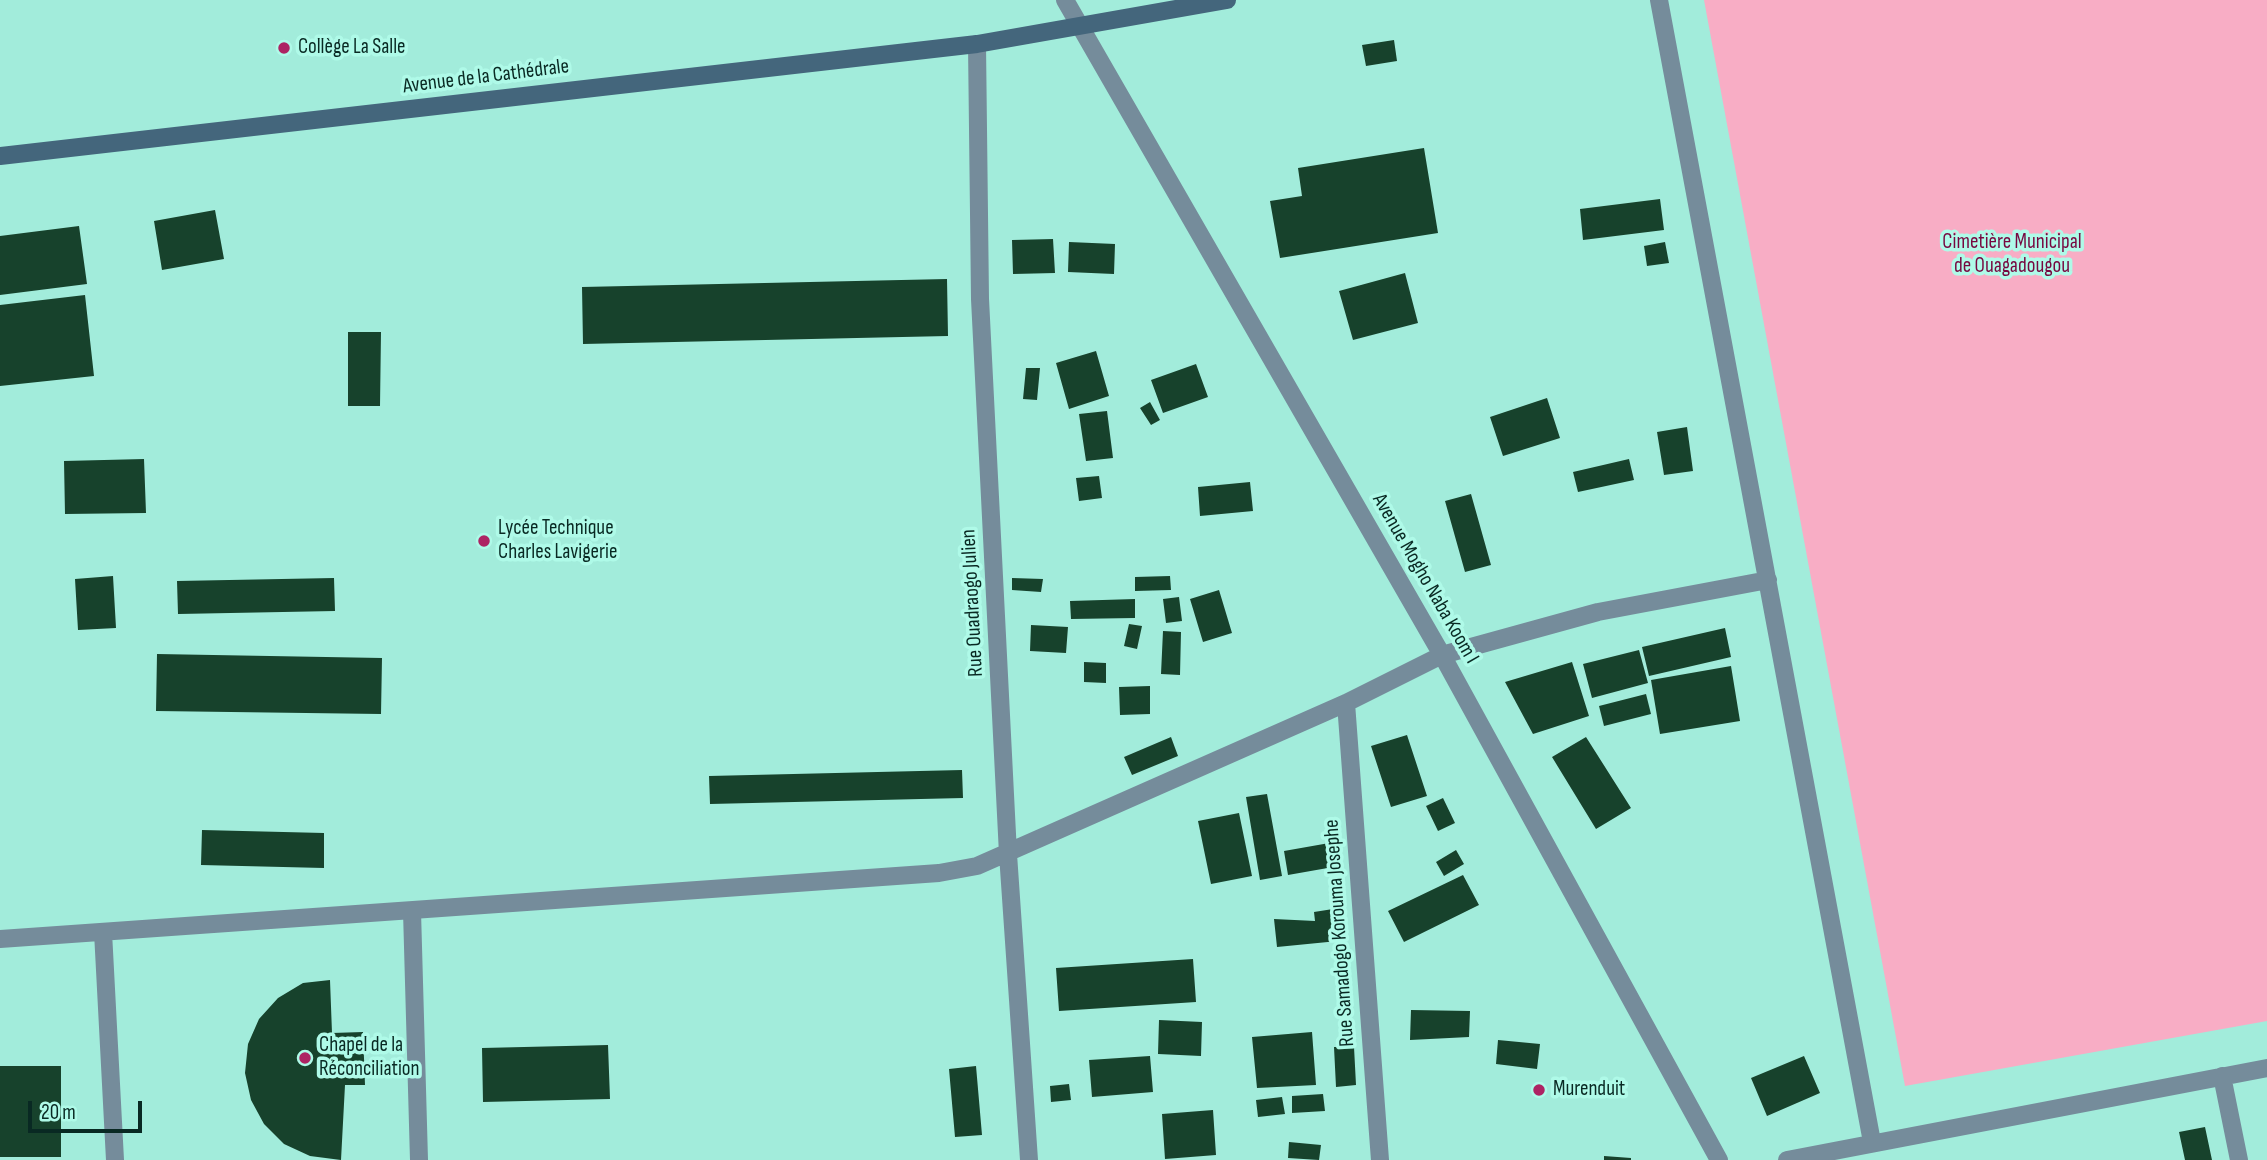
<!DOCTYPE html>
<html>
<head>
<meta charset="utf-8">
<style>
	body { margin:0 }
	#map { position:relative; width:2267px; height:1160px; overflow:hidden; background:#a2ecdb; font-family:"Sofia Sans Condensed",sans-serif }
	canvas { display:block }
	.scale { position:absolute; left:28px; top:1101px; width:114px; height:32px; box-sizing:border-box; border:4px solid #092923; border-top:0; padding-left:9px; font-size:21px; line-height:24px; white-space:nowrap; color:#092923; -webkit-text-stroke:5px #affae8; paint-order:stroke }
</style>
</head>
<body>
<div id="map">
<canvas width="2267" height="1160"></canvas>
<div class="scale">20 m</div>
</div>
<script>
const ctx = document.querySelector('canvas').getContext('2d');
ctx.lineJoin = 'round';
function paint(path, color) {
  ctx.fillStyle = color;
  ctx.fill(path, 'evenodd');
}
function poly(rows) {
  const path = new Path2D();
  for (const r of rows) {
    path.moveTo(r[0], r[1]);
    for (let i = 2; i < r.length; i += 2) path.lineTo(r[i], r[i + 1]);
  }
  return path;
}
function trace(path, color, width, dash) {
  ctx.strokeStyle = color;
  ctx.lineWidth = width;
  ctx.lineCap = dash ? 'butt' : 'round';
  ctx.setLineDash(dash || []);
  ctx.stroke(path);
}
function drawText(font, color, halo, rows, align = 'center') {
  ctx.font = font + ' "Sofia Sans Condensed",sans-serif';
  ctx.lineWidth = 7;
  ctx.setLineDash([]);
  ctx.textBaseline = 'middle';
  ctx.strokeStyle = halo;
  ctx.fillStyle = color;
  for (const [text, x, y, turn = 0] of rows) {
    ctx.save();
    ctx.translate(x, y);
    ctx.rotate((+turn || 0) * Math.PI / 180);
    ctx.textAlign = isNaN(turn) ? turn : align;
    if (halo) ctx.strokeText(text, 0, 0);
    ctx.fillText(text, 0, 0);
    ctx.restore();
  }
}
paint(poly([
	[1704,0,2267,0,2267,1021,1905,1086]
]), '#f8adc5');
paint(poly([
	[1394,40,1397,61,1366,66,1362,45],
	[1424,148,1438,233,1280,258,1270,201,1302,196,1298,168],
	[1660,199,1664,230,1583,240,1580,209],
	[215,210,224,259,162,270,154,221],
	[79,226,87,284,0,295,0,236],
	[1053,239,1055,273,1013,274,1012,240],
	[1069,242,1115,244,1114,274,1068,272],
	[1665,242,1669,263,1647,266,1644,246],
	[1405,273,1418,323,1353,340,1339,291],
	[947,279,948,336,583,344,582,287],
	[85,295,94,376,0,386,0,305],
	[348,332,381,332,380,406,348,406],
	[1096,351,1109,396,1069,409,1056,363],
	[1196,364,1208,397,1163,413,1151,380],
	[1026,368,1040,368,1037,400,1023,399],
	[1547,398,1560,438,1503,456,1490,417],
	[1150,402,1160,420,1151,425,1140,408],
	[1107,411,1113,458,1086,461,1079,414],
	[1687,427,1693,471,1664,475,1657,432],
	[144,459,146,513,65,514,64,461],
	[1629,459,1634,480,1578,492,1573,472],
	[1099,476,1102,498,1079,501,1076,478],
	[1250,482,1253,511,1200,516,1198,487],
	[1471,494,1491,565,1465,572,1445,501],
	[113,576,116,628,78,630,75,579],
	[1170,576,1171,590,1135,591,1135,577],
	[334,578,335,611,178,614,177,581],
	[1012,578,1043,579,1041,592,1012,590],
	[1219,590,1232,633,1203,642,1190,599],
	[1179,597,1182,621,1166,623,1163,599],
	[1135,599,1135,618,1071,619,1070,601],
	[1129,624,1142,626,1137,649,1124,646],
	[1031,625,1068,627,1066,653,1030,651],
	[1725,628,1731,657,1649,676,1642,647],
	[1163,631,1181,632,1180,675,1161,674],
	[1639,650,1648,683,1592,698,1583,664],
	[157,654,382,658,381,714,156,711],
	[1084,662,1106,663,1106,683,1084,682],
	[1572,662,1589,716,1533,734,1505,682],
	[1731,666,1740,721,1660,734,1651,680],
	[1150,686,1150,714,1120,715,1119,687],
	[1646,694,1651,714,1604,726,1599,706],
	[1407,735,1427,796,1391,807,1371,746],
	[1171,737,1178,756,1132,775,1124,757],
	[1586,737,1631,808,1596,829,1552,757],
	[962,770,963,798,710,804,709,776],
	[1267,794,1282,876,1260,880,1246,797],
	[1443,798,1455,823,1438,831,1426,806],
	[1239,813,1252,876,1211,884,1198,821],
	[202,830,324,833,324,868,201,865],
	[1335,842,1339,866,1288,875,1284,851],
	[1456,850,1464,864,1444,876,1436,862],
	[1463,875,1479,905,1404,942,1388,911],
	[1333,909,1338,941,1277,947,1274,919,1315,921,1314,912],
	[1193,959,1196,1002,1059,1011,1056,968],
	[330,980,332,1033,363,1032,365,1085,345,1085,341,1160,310,1156,284,1144,264,1124,251,1100,245,1073,248,1044,259,1019,278,998,303,983],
	[1411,1010,1470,1011,1469,1037,1410,1040],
	[1159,1020,1202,1022,1201,1056,1158,1054],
	[1312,1032,1316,1085,1257,1088,1252,1037],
	[1498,1040,1540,1044,1537,1069,1496,1064],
	[608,1045,610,1099,483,1102,482,1048],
	[1334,1047,1354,1047,1356,1085,1336,1087],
	[1150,1056,1153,1092,1092,1097,1089,1060],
	[1804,1056,1820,1093,1767,1116,1751,1078],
	[0,1066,61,1066,61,1157,0,1157],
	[976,1066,982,1135,955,1137,949,1069],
	[1069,1084,1071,1100,1051,1102,1050,1086],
	[1323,1094,1325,1111,1292,1113,1292,1096],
	[1282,1097,1285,1114,1258,1117,1256,1100],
	[1213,1110,1216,1155,1165,1159,1162,1114],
	[2205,1127,2212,1160,2185,1160,2179,1132],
	[1289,1142,1321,1145,1319,1160,1288,1158],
	[1604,1156,1631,1158,1631,1160,1604,1160]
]), '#17422c');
trace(poly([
	[1065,0,1442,655,1719,1160],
	[1659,0,1872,1142],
	[977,44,980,299,1008,854,1029,1160],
	[1346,703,1380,1160],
	[412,911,419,1160],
	[103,932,115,1160],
	[0,939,939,873,977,866,1346,703,1442,655,1598,612,1768,580],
	[2222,1076,2239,1160],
	[1787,1160,2267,1068]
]), '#758c9b', 18);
trace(poly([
	[0,156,977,44,1227,0]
]), '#44667c', 18);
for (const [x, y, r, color] of [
	[284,48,7,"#ad2363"],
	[484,541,7,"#ad2363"],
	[305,1058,7,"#ad2363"],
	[1539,1090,7,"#ad2363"]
]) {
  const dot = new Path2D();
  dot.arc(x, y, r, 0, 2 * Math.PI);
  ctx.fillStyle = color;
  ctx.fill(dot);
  trace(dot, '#affae8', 2.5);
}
drawText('21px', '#092923', '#affae8', [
	["Collège La Salle",298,48],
	["Lycée Technique",498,529],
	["Charles Lavigerie",498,553],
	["Chapel de la",319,1046],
	["Réconciliation",319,1070],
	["Murenduit",1553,1090]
], 'left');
drawText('21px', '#092923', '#affae8', [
	["Avenue de la Cathédrale",486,77,-7],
	["Avenue Mogho Naba Koom I",1425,579,60],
	["Rue Ouadraogo Julien",973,603,-93],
	["Rue Samadogo Korouma Josephe",1340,933,-94]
]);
drawText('21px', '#770740', '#affae8', [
	["Cimetière Municipal",2012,243],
	["de Ouagadougou",2012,267]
]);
</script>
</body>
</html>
